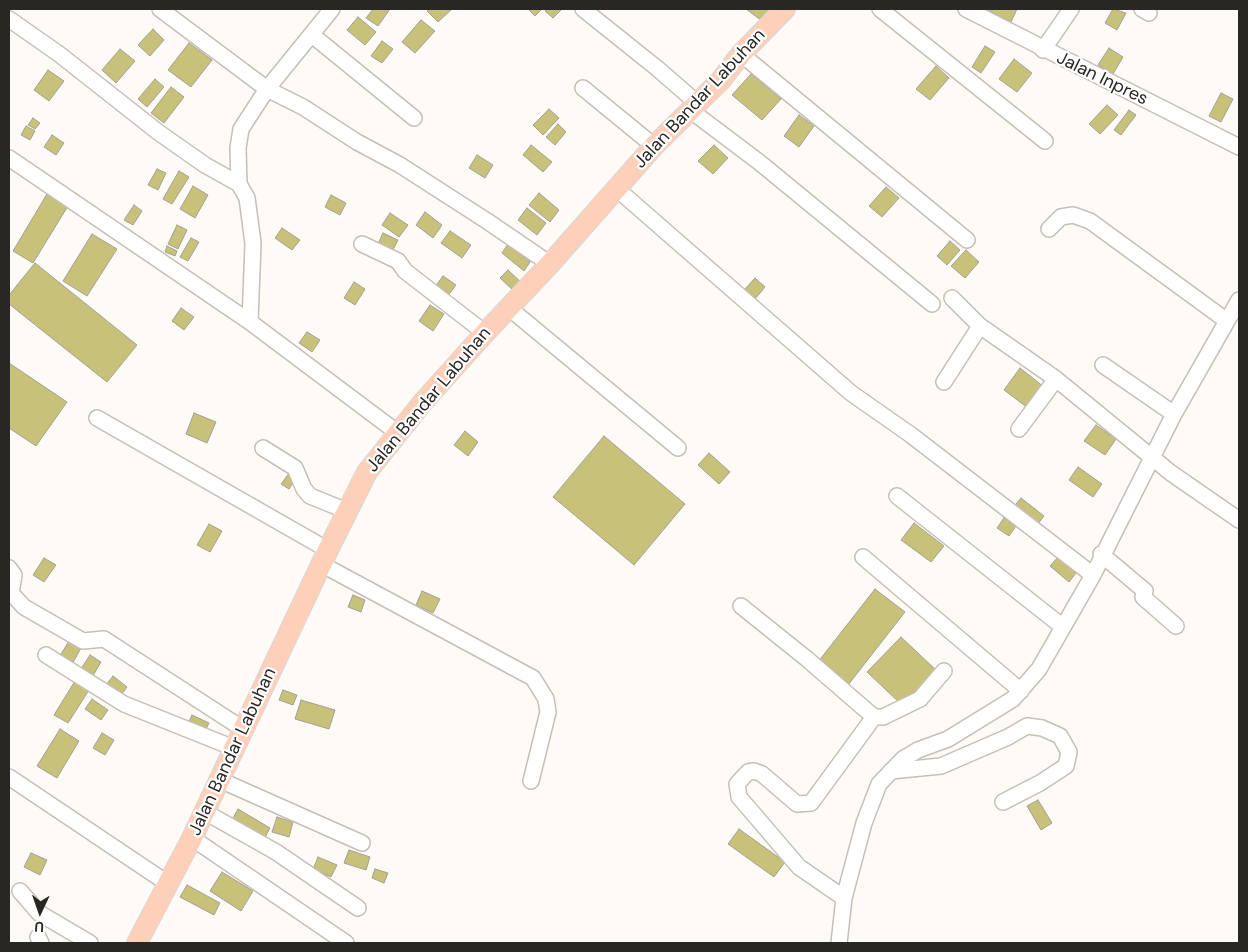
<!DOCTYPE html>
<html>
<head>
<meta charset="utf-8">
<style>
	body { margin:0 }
	#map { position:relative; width:1248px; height:952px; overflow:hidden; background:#fefbf6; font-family:"DM Sans",sans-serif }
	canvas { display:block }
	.frame { position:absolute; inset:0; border:10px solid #292724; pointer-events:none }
	.north { position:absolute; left:15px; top:887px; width:50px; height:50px; -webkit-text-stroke:4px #fff; paint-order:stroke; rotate:183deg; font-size:14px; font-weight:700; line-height:20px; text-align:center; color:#292724 }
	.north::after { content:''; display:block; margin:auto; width:18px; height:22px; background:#292724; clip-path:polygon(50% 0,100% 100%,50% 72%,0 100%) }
</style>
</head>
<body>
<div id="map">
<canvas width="1248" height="952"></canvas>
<div class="frame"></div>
<div class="north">U</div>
</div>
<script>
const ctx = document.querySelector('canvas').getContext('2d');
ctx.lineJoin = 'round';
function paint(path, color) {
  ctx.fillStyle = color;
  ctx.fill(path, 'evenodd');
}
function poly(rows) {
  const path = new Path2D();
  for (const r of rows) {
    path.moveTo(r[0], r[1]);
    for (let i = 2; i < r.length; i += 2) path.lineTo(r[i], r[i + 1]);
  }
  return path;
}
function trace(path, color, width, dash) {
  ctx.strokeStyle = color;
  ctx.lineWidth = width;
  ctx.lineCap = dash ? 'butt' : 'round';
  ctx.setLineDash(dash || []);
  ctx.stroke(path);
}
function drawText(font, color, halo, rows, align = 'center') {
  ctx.font = font + ' "DM Sans",sans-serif';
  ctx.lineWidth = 4.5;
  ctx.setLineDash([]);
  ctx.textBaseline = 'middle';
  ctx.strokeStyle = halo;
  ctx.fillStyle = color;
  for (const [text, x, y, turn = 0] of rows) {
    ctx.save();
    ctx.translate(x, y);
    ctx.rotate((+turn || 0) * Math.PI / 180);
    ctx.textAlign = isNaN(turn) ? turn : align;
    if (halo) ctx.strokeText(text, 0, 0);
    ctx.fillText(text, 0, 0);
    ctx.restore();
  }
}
const building = poly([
	[373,9,390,9,378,26,366,18,373,9],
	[429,9,452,9,438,22,427,11,429,9],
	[528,9,542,9,535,16,528,9],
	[547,9,562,9,553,18,545,11,547,9],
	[746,9,768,9,770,11,762,21,746,9],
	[990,9,1017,9,1011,22,989,11,990,9],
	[1113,9,1126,13,1117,30,1105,23,1113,9],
	[358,17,376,32,365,45,347,30,358,17],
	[421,20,435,31,415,53,402,42,421,20],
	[153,29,164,40,150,56,138,45,153,29],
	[382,41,393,49,382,63,371,56,382,41],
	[189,43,212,60,191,87,168,70,189,43],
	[985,46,995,52,981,73,972,67,985,46],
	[1109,48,1123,57,1113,74,1098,65,1109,48],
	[120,49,135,61,116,83,102,70,120,49],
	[1014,59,1032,73,1017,92,999,79,1014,59],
	[936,66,949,78,930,100,916,89,936,66],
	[48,70,64,81,49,101,34,90,48,70],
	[751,74,781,99,762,120,732,95,751,74],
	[155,79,164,87,147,107,138,99,155,79],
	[171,87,184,97,164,123,151,113,171,87],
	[1221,93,1233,99,1221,122,1209,116,1221,93],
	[1107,105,1118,115,1100,134,1089,124,1107,105],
	[549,109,559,118,543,135,533,125,549,109],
	[1129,110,1136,115,1121,135,1114,130,1129,110],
	[799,115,814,126,799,147,784,136,799,115],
	[33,118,40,123,35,129,28,125,33,118],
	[558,124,566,132,555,145,546,137,558,124],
	[26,126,35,131,30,140,21,135,26,126],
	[52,135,64,143,56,155,44,147,52,135],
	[531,145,552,162,543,172,523,155,531,145],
	[714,145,728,158,713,174,698,161,714,145],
	[477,155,493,165,485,178,469,168,477,155],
	[157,169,166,173,158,190,148,185,157,169],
	[179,171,189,177,172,204,163,199,179,171],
	[193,186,208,195,195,218,180,209,193,186],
	[886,187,899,198,882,217,869,206,886,187],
	[539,193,559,210,550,222,529,205,539,193],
	[47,194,68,206,33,263,13,251,47,194],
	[331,195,346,203,340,215,325,207,331,195],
	[134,205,142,211,133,225,124,220,134,205],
	[527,208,546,223,537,235,518,220,527,208],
	[425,212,442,225,433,238,416,225,425,212],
	[390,213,408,225,399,237,382,225,390,213],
	[177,225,187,230,178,249,168,244,177,225],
	[282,228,300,240,292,250,275,238,282,228],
	[450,231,471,245,462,258,441,243,450,231],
	[383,233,398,240,389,257,375,250,383,233],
	[92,234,117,249,87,296,63,281,92,234],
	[191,238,199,242,188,261,180,257,191,238],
	[950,241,960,250,947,265,937,256,950,241],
	[508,244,530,262,524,271,502,253,508,244],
	[167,246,177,251,175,256,165,252,167,246],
	[966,250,979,262,965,278,951,266,966,250],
	[35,263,137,345,107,382,9,304,9,295,35,263],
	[508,270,523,284,515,292,500,278,508,270],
	[443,276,456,285,446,298,434,288,443,276],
	[755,278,765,287,755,299,744,290,755,278],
	[354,282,365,289,355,305,344,298,354,282],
	[430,305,444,314,433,331,419,321,430,305],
	[181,308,194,317,184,330,172,321,181,308],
	[307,332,320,340,312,352,299,343,307,332],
	[9,363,67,402,36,446,9,428,9,363],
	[1020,368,1044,387,1028,408,1004,390,1020,368],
	[194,413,216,422,207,443,186,434,194,413],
	[1096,425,1116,439,1105,455,1084,441,1096,425],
	[465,431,478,442,468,456,454,445,465,431],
	[604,436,685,504,634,565,553,497,604,436],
	[709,453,730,472,719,484,698,465,709,453],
	[1078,467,1102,484,1093,497,1069,480,1078,467],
	[290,472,297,477,289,489,281,484,290,472],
	[1021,498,1044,516,1035,528,1012,509,1021,498],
	[1004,518,1016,526,1009,536,997,528,1004,518],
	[914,523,944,546,931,562,901,540,914,523],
	[209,524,222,531,210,552,197,545,209,524],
	[1058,557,1076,573,1069,582,1050,566,1058,557],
	[44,558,56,565,44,582,33,575,44,558],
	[875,589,905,612,848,685,818,662,875,589],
	[422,591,440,599,433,613,416,605,422,591],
	[353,595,365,600,361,612,348,607,353,595],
	[901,637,936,670,902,705,867,672,901,637],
	[69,641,81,648,70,668,57,661,69,641],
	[90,655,101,662,91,679,79,672,90,655],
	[113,676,127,687,118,699,103,689,113,676],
	[75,681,89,690,68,723,54,715,75,681],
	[283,690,297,695,293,705,279,700,283,690],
	[92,699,108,710,101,720,85,709,92,699],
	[301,700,335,710,329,729,295,719,301,700],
	[192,715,209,723,204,733,187,726,192,715],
	[60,729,79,741,57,778,37,766,60,729],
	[102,733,114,740,105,755,93,748,102,733],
	[1038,800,1052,823,1041,830,1027,806,1038,800],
	[238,809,270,828,263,841,231,822,238,809],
	[277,817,293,822,289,837,272,832,277,817],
	[739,829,785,862,774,877,728,844,739,829],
	[349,850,370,857,366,870,344,863,349,850],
	[31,853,47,860,40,875,24,867,31,853],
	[318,857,337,865,331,877,313,869,318,857],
	[375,869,388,873,384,883,372,878,375,869],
	[222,872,253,891,241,911,210,891,222,872],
	[187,885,220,903,214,915,180,897,187,885]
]);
paint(building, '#c8c17a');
trace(building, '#a2a198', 1);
const minor = poly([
	[160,9,267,89,303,107,357,142,400,165,487,221,550,264],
	[583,9,658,69,697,103],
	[880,9,1045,141],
	[966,9,1239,147],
	[1142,9,1149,13],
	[9,19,59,54,158,132,205,165,239,184],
	[312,35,414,118],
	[1043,50,1071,9],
	[741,54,967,240],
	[583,88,654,146],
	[690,110,759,162,932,304],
	[9,158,250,322,398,433],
	[617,189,851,393,911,435,1093,575],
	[1049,229,1061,217,1073,215,1090,221,1227,321],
	[362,244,398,261,405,271,485,333],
	[952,298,980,326,1056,379,1171,473,1239,520],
	[509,308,678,448],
	[250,322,253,243,247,198,239,184,238,148,241,129,267,89,332,9],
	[1103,365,1174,414],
	[944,382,980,326],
	[97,418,328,550],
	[1019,429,1056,379],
	[263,448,295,468,304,489,310,496,347,511],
	[897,496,1063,627],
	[1101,554,1145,591,1143,597,1176,626],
	[863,557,1021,691],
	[321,564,533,678,546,699,548,712,531,781],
	[9,568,14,575,11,593,24,607,83,641,104,639,243,729],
	[741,606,807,659,874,717],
	[46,655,124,704,234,748],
	[891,771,941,766,1008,737,1027,726,1042,728,1060,736,1069,752,1066,766,1040,783,1003,802],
	[9,777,167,883],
	[220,780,362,843],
	[205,812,276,852,358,908],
	[192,838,346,943],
	[20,891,39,913,90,943],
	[844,898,799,867,739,797,737,784,748,772,754,771,762,774,797,804,811,803,874,717,883,717,920,699,944,671],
	[38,937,41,943],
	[839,943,844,898,864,823,879,784,903,759,918,750,948,739,1013,699,1039,669,1093,575,1174,414,1239,300]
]);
const major = poly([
	[137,943,192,838,328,550,367,472,423,402,485,333,550,264,654,146,721,80,741,54,785,9]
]);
trace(minor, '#c6bfb8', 18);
trace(major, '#d8d8d8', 22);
trace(minor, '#fff', 15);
trace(major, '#fed0ba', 20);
drawText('18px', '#292724', '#fff', [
	["Jalan Inpres",1102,79,26],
	["Jalan Bandar Labuhan",700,99,-47],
	["Jalan Bandar Labuhan",429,400,-50],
	["Jalan Bandar Labuhan",233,752,-65]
]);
</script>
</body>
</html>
